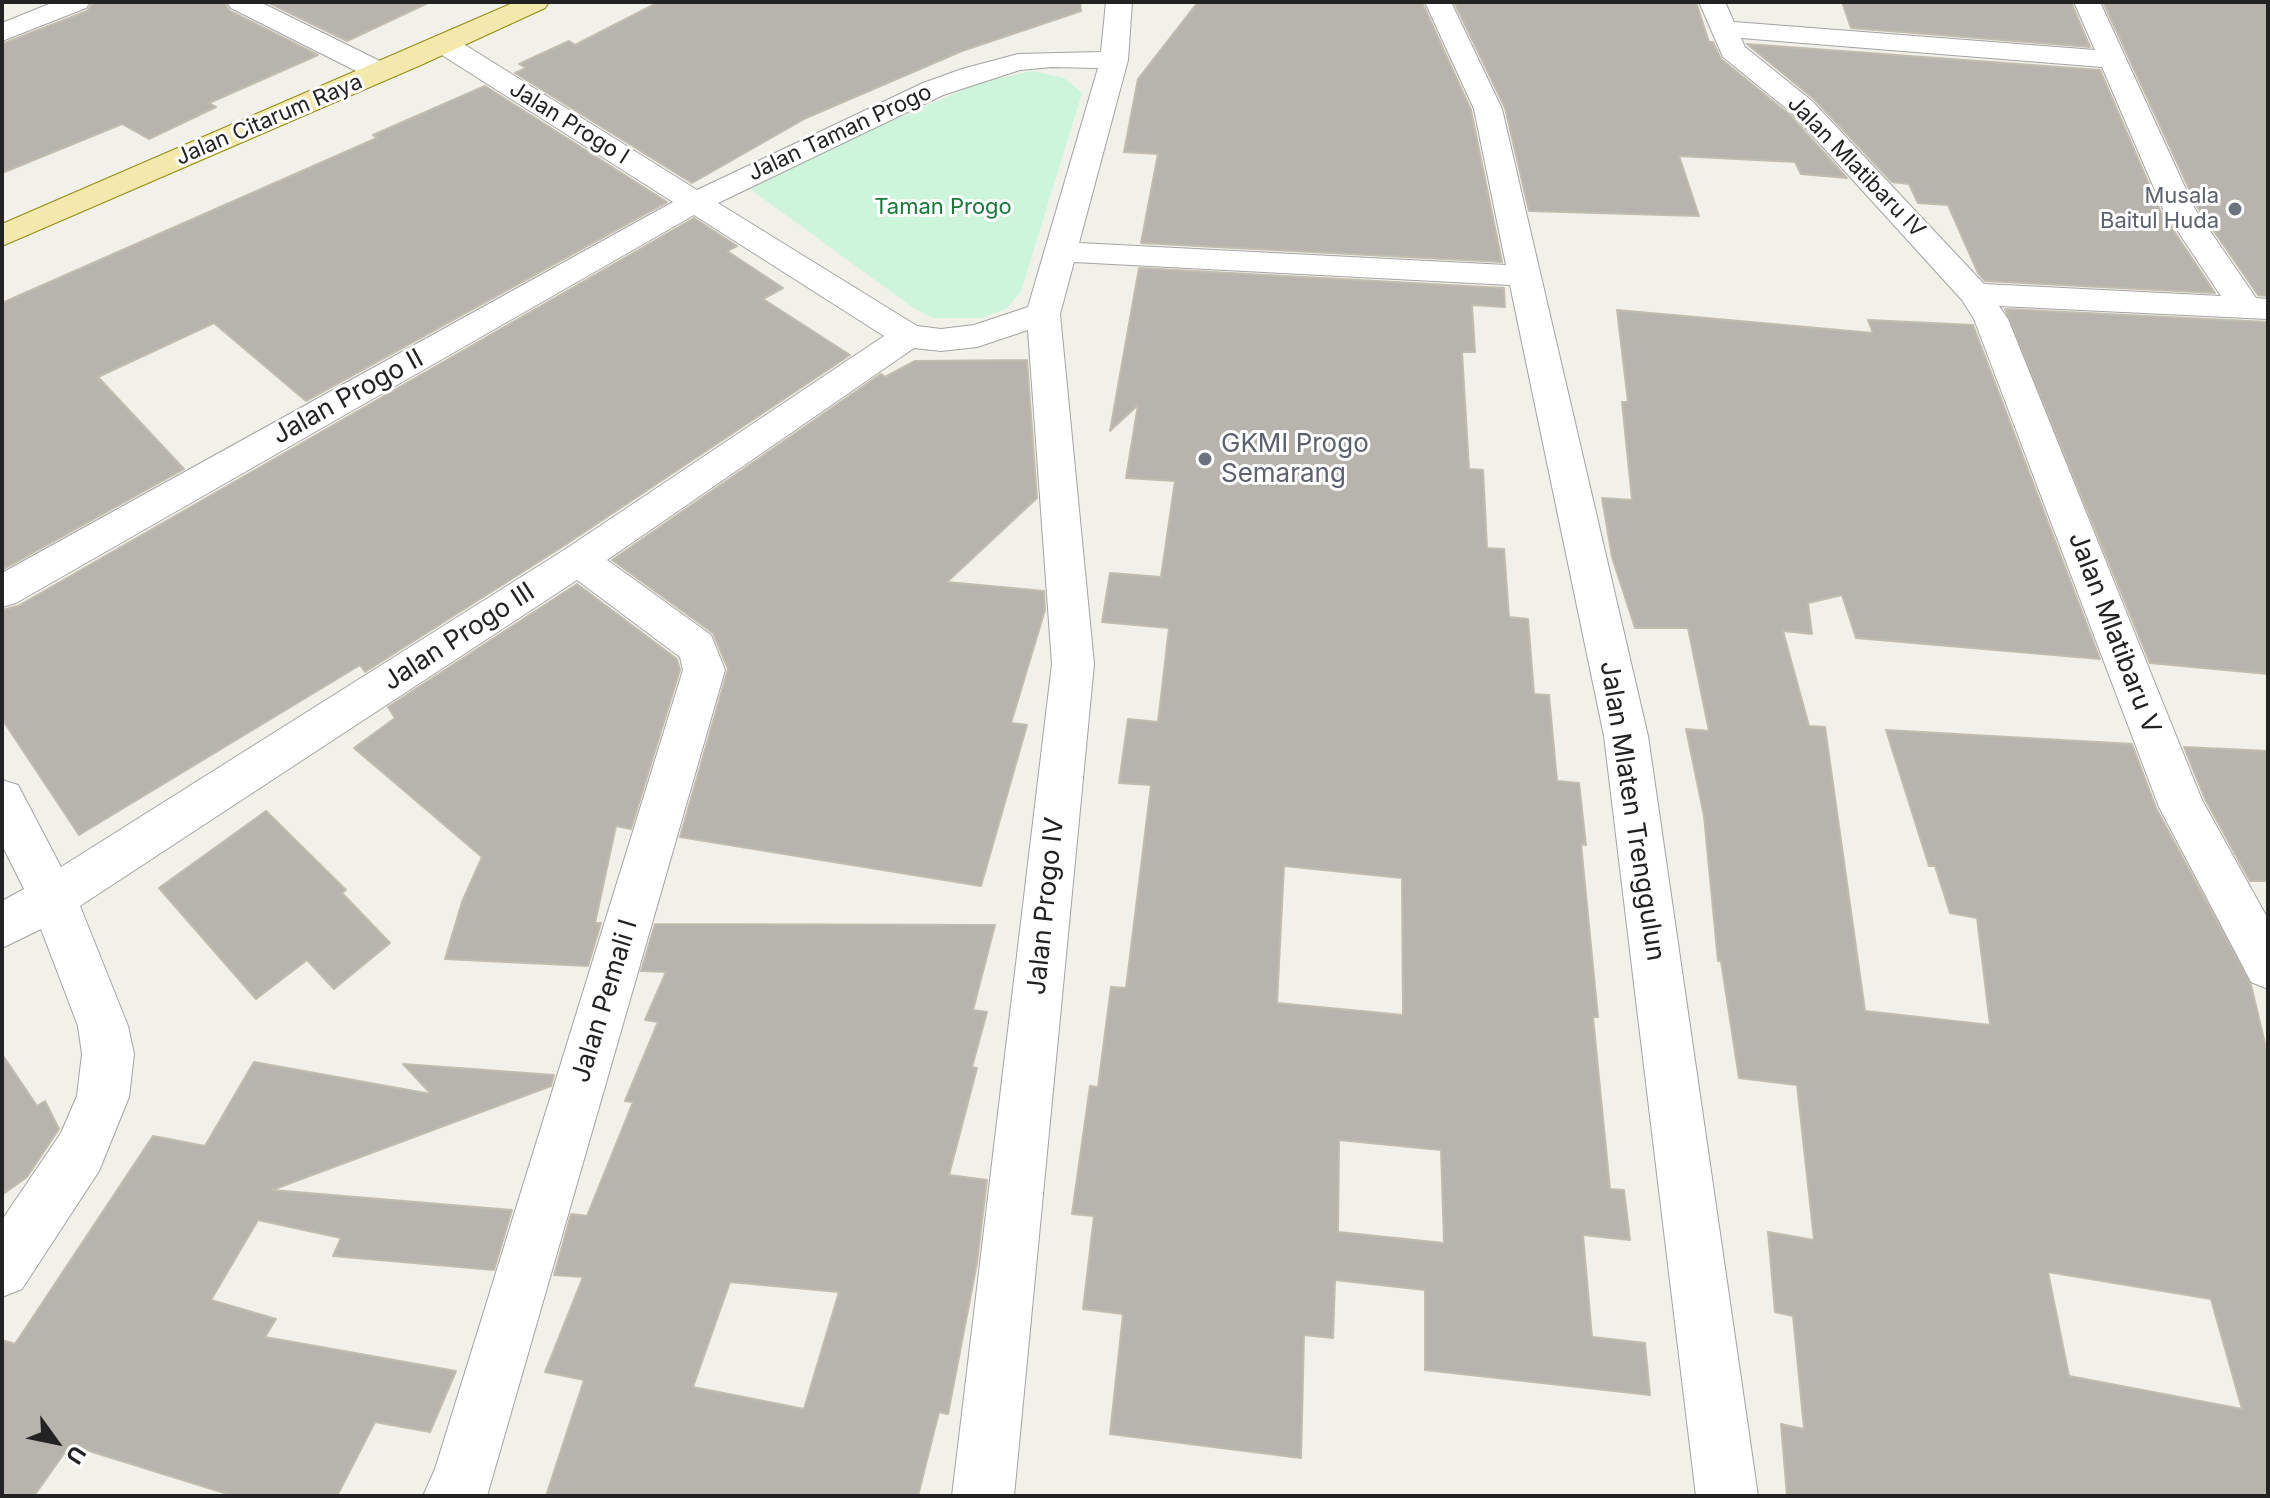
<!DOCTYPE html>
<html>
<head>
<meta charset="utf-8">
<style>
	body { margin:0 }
	#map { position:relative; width:2270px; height:1498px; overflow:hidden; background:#f1f1ea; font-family:Inter,sans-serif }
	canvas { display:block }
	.frame { position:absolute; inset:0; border:4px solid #222; pointer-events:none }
	.north { position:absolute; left:16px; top:1402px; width:80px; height:80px; -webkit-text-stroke:6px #fff; paint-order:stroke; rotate:123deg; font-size:22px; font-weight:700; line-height:32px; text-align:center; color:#222 }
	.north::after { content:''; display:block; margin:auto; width:28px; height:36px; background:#222; clip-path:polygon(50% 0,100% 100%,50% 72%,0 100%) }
</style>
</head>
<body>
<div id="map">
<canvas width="2270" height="1498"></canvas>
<div class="frame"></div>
<div class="north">U</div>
</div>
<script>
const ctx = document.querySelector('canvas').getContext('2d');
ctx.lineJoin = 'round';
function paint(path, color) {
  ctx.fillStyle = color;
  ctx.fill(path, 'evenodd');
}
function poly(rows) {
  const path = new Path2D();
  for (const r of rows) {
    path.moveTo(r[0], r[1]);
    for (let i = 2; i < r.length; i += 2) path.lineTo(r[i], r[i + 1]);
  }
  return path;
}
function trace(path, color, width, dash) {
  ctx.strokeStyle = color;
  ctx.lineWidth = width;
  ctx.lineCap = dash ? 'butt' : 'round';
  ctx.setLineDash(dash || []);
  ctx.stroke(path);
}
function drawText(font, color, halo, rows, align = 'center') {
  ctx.font = font + ' Inter,sans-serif';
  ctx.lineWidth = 6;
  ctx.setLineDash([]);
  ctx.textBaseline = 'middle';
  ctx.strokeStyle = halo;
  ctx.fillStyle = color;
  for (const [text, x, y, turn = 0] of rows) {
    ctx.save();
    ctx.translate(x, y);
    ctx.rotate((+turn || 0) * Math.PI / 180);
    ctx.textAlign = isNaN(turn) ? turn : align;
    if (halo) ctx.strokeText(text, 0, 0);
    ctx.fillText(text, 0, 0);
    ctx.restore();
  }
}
paint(poly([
	[1033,71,1064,78,1082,93,1021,291,1007,308,982,318,932,318,912,307,750,189,880,126,981,82]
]), '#ccf5db');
const building = poly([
	[93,2,224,2,230,11,318,55,209,103,216,107,149,139,122,124,2,173,2,44,87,11,93,2],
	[267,2,430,2,347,41,267,2],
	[659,2,1080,2,1081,11,962,51,806,118,692,183,515,73,526,68,519,64,569,41,575,45,659,2],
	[1198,2,1422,2,1471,110,1502,262,1141,243,1158,154,1124,152,1138,79,1198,2],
	[1454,2,1696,2,1709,42,1713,42,1721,59,1790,115,1847,178,1801,174,1795,162,1679,156,1699,216,1529,211,1505,108,1454,2],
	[1842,2,2071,2,2090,47,1851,28,1842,2],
	[2103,2,2268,2,2268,296,2258,295,2198,208,2103,2],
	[1747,44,2100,70,2160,210,2215,293,1985,281,1978,273,1948,205,1918,203,1909,184,1892,182,1814,99,1747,44],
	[485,86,667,202,306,401,214,323,98,377,184,469,2,570,2,303,377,138,373,135,485,86],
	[694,218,737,246,727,251,783,288,763,299,850,355,562,547,365,672,360,665,79,835,2,719,2,610,18,606,694,218],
	[1139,268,1504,288,1505,307,1472,305,1475,352,1462,352,1469,469,1483,470,1487,548,1504,549,1509,617,1528,619,1534,694,1549,695,1557,781,1579,783,1586,845,1581,844,1598,1017,1593,1017,1610,1189,1624,1190,1630,1240,1583,1235,1592,1337,1645,1343,1650,1395,1425,1370,1425,1290,1335,1280,1333,1338,1304,1335,1301,1458,1110,1434,1123,1314,1083,1309,1094,1216,1072,1214,1090,1086,1098,1087,1111,987,1126,988,1151,785,1119,783,1128,719,1158,722,1169,628,1102,622,1110,573,1161,577,1175,481,1126,478,1138,405,1110,431,1139,268],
	[1284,866,1402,878,1403,1015,1277,1003,1284,866],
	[1339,1140,1441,1150,1444,1243,1338,1232,1339,1140],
	[2005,309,2268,322,2268,674,2150,663,2005,309],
	[1617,310,1873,333,1868,320,1973,325,2100,659,1856,638,1842,595,1808,603,1812,634,1783,631,1809,726,1825,727,1865,1011,1990,1025,1977,918,1950,913,1935,866,1929,866,1886,730,2132,744,2156,808,2251,985,2268,1056,2268,1496,1787,1496,1781,1424,1804,1429,1793,1316,1775,1312,1768,1232,1814,1240,1797,1085,1739,1078,1721,961,1718,961,1704,816,1686,729,1709,731,1688,628,1635,628,1612,557,1602,498,1632,500,1622,402,1628,402,1617,310],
	[2048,1272,2211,1299,2242,1409,2069,1376,2048,1272],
	[1027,360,1037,498,947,582,1044,591,1045,610,1011,723,1027,725,981,886,680,837,728,669,713,633,612,560,881,374,885,377,915,361,1027,360],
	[577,584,677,659,680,670,631,829,616,826,595,923,601,923,588,966,445,959,462,902,482,857,354,748,395,718,388,707,577,584],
	[2184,747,2268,751,2268,881,2250,881,2205,799,2184,747],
	[266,811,346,890,342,893,390,943,334,989,307,960,256,999,159,888,266,811],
	[655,924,995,925,973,1010,987,1012,972,1067,977,1068,949,1175,987,1180,977,1263,948,1414,939,1412,918,1496,546,1496,584,1380,545,1372,583,1277,554,1275,571,1214,587,1216,633,1102,625,1101,658,1022,645,1020,666,972,641,971,655,924],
	[730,1282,839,1292,804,1409,693,1387,730,1282],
	[2,1054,37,1106,45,1101,59,1129,27,1177,2,1195,2,1054],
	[254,1062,431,1094,403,1064,554,1075,551,1086,272,1190,512,1210,494,1270,333,1256,341,1238,258,1220,211,1300,276,1319,265,1337,456,1371,430,1432,375,1422,337,1496,234,1496,70,1445,34,1496,2,1496,2,1340,15,1344,153,1136,205,1146,254,1062]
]);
paint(building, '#b6b4ac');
trace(building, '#c1bcad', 2);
const minor = poly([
	[54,2,90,2,86,8,2,41,2,23,54,2],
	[227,2,260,2,390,66,394,72,390,78,380,80,370,78,231,8,227,2],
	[1106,2,1132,2,1128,60,1079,243,1506,265,1474,109,1425,2,1451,2,1502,109,1648,736,1758,1496,1696,1496,1604,736,1510,285,1074,262,1060,314,1094,664,1014,1496,952,1496,1052,664,1028,330,977,347,941,351,914,348,607,560,711,635,725,670,487,1496,423,1496,435,1469,683,670,680,657,577,580,80,906,128,1026,134,1054,129,1097,99,1171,22,1289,2,1297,2,1220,61,1133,77,1096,82,1054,78,1026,41,929,2,948,2,901,24,889,2,845,2,780,18,785,61,867,564,550,884,336,694,215,16,603,2,607,2,573,673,202,434,50,430,44,434,38,454,38,697,190,923,83,962,69,1018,54,1101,52,1106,2],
	[1052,67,1098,68,1028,307,974,325,941,329,917,326,718,203,943,95,1020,70,1052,67],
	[1699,2,1725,2,1734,22,2095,50,2074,2,2100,2,2195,209,2256,298,2268,299,2268,319,1999,306,2008,319,2202,800,2268,919,2268,989,2251,982,2159,807,1974,319,1962,300,1792,113,1723,57,1699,2],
	[1741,38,2102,67,2163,209,2221,296,1984,284,1812,101,1745,47,1741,38]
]);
const primary = poly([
	[515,2,549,2,545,8,421,65,2,246,2,224,515,2]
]);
trace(minor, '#a3a3a3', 2);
trace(primary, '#908b0f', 2);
paint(minor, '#fff');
paint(primary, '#f4e9ac');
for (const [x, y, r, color] of [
	[2235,209,8,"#6b7280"],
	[1205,459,8,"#6b7280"]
]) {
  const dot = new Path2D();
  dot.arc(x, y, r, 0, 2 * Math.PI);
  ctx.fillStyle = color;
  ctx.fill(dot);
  trace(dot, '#fff', 3);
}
drawText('22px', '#222', '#fff', [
	["Jalan Citarum Raya",269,120,-23],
	["Jalan Progo I",569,123,32],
	["Jalan Taman Progo",840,133,-25],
	["Jalan Mlatibaru IV",1856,167,46]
]);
drawText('22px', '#5b616d', '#fff', [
	["Musala",2219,196],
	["Baitul Huda",2219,221]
], 'right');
drawText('22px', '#17783c', '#fff', [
	["Taman Progo",943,207]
]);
drawText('26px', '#222', '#fff', [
	["Jalan Progo II",348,397,-29],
	["Jalan Mlatibaru V",2114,633,69],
	["Jalan Progo III",459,637,-33],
	["Jalan Mlaten Trenggulun",1632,811,81],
	["Jalan Progo IV",1046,906,-84],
	["Jalan Pemali I",605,1001,-73]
]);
drawText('26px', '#5b616d', '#fff', [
	["GKMI Progo",1221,444],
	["Semarang",1221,474]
], 'left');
</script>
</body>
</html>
